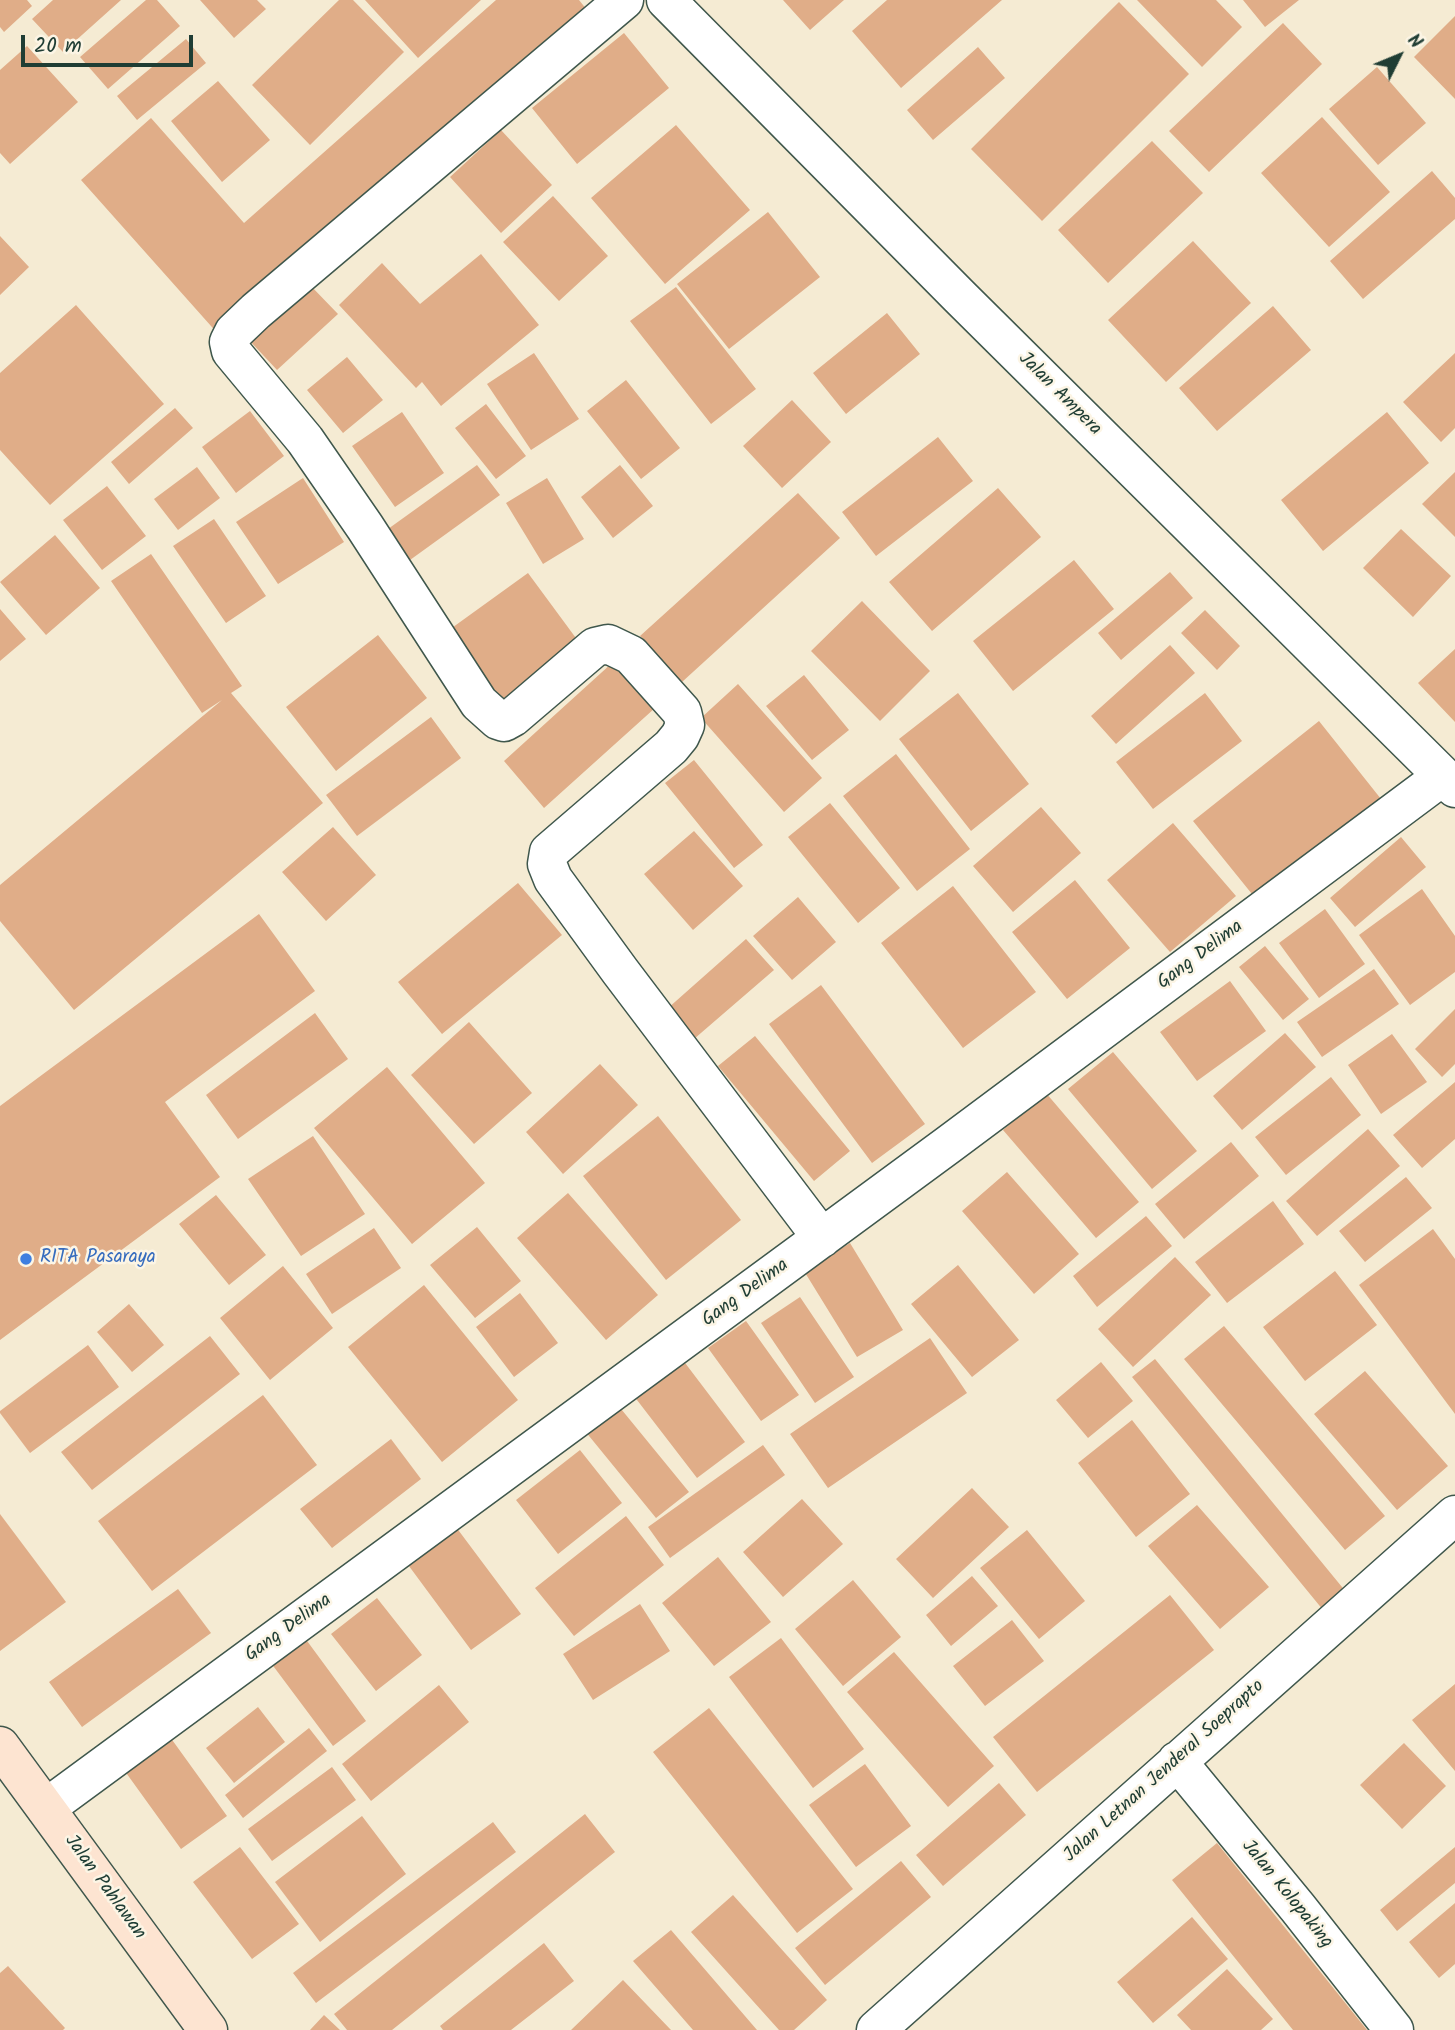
<!DOCTYPE html>
<html>
<head>
<meta charset="utf-8">
<style>
	body { margin:0 }
	#map { position:relative; width:1455px; height:2030px; overflow:hidden; background:#f5ebd3; font-family:Kalam,sans-serif }
	canvas { display:block }
	.north { position:absolute; left:1364px; top:21px; width:70px; height:70px; -webkit-text-stroke:5px #fcf5e5; paint-order:stroke; rotate:47deg; font-size:19px; font-weight:700; line-height:28px; text-align:center; color:#1f3d34 }
	.north::after { content:''; display:block; margin:auto; width:24px; height:32px; background:#1f3d34; clip-path:polygon(50% 0,100% 100%,50% 72%,0 100%) }
	.scale { position:absolute; left:21px; top:35px; width:172px; height:32px; box-sizing:border-box; border:4px solid #1f3d34; border-top:0; padding-left:9px; font-size:21px; line-height:24px; white-space:nowrap; color:#1f3d34; -webkit-text-stroke:5px #fcf5e5; paint-order:stroke }
</style>
</head>
<body>
<div id="map">
<canvas width="1455" height="2030"></canvas>
<div class="north">N</div>
<div class="scale">20 m</div>
</div>
<script>
const ctx = document.querySelector('canvas').getContext('2d');
ctx.lineJoin = 'round';
function paint(path, color) {
  ctx.fillStyle = color;
  ctx.fill(path, 'evenodd');
}
function poly(rows) {
  const path = new Path2D();
  for (const r of rows) {
    path.moveTo(r[0], r[1]);
    for (let i = 2; i < r.length; i += 2) path.lineTo(r[i], r[i + 1]);
  }
  return path;
}
function trace(path, color, width, dash) {
  ctx.strokeStyle = color;
  ctx.lineWidth = width;
  ctx.lineCap = dash ? 'butt' : 'round';
  ctx.setLineDash(dash || []);
  ctx.stroke(path);
}
function drawText(font, color, halo, rows, align = 'center') {
  ctx.font = font + ' Kalam,sans-serif';
  ctx.lineWidth = 5;
  ctx.setLineDash([]);
  ctx.textBaseline = 'middle';
  ctx.strokeStyle = halo;
  ctx.fillStyle = color;
  for (const [text, x, y, turn = 0] of rows) {
    ctx.save();
    ctx.translate(x, y);
    ctx.rotate((+turn || 0) * Math.PI / 180);
    ctx.textAlign = isNaN(turn) ? turn : align;
    if (halo) ctx.strokeText(text, 0, 0);
    ctx.fillText(text, 0, 0);
    ctx.restore();
  }
}
paint(poly([
	[0,0,27,0,32,6,4,32,0,27],
	[53,0,121,0,63,52,32,19],
	[146,0,157,0,180,26,108,89,80,57],
	[200,0,257,0,266,9,234,38],
	[339,0,353,0,404,52,310,145,252,85],
	[365,0,481,0,418,58],
	[496,0,579,0,587,10,219,335,81,180,151,118,244,223],
	[783,0,844,0,810,30],
	[887,0,1002,0,901,88,852,31],
	[1137,0,1216,0,1242,27,1202,67],
	[1243,0,1299,0,1265,27],
	[1119,2,1189,74,1042,221,971,149],
	[1455,16,1455,99,1414,57],
	[1283,23,1322,64,1209,172,1169,131],
	[624,33,669,88,577,164,532,108],
	[186,39,206,63,137,120,117,96],
	[27,46,78,102,10,164,0,153,0,70],
	[978,47,1005,78,933,140,907,110],
	[1377,67,1426,123,1378,165,1329,109],
	[218,81,270,140,222,182,171,121],
	[1322,117,1390,192,1329,247,1261,173],
	[676,125,750,210,665,284,591,198],
	[501,130,552,185,501,233,450,177],
	[1152,141,1203,193,1108,283,1058,230],
	[1432,171,1455,198,1455,219,1363,299,1330,261],
	[553,196,608,256,559,301,503,242],
	[768,212,820,277,729,349,677,284],
	[0,236,29,267,0,295],
	[1193,241,1251,303,1166,382,1108,320],
	[481,254,539,325,441,406,422,382,416,388,339,305,382,263,420,304],
	[309,284,338,314,277,370,249,340],
	[676,287,756,389,711,424,630,321],
	[76,305,164,404,50,505,0,450,0,373],
	[1273,306,1311,350,1217,431,1179,388],
	[887,313,920,354,846,414,813,373],
	[534,353,579,419,531,450,487,384],
	[1455,353,1455,428,1441,442,1403,402],
	[347,357,383,400,343,433,307,390],
	[626,380,680,448,641,479,587,411],
	[792,400,831,442,782,488,743,446],
	[486,404,526,456,496,479,455,428],
	[175,408,193,428,129,484,111,462],
	[250,411,284,456,236,493,202,447],
	[402,412,444,473,395,507,352,446],
	[1387,412,1429,463,1323,551,1281,500],
	[938,437,973,481,876,556,842,512],
	[477,465,500,495,410,560,388,529],
	[620,465,653,506,613,538,581,497],
	[197,467,220,498,178,530,154,499],
	[1455,472,1455,537,1422,504],
	[303,478,344,542,278,584,236,522],
	[547,478,584,539,543,564,506,503],
	[107,486,146,536,102,570,63,520],
	[998,488,1041,537,932,631,889,582],
	[798,493,840,538,682,682,640,636],
	[214,519,266,596,226,623,173,546],
	[1401,529,1451,576,1413,617,1363,568],
	[55,535,100,588,46,635,0,582],
	[151,554,242,686,231,693,323,803,74,1010,0,921,0,885,222,700,202,713,111,581],
	[1074,560,1114,609,1013,691,973,641],
	[1170,572,1193,598,1121,660,1098,633],
	[528,573,584,649,505,706,449,630],
	[862,601,930,671,880,721,811,651],
	[0,609,26,639,0,661],
	[1205,610,1240,646,1217,670,1181,633],
	[378,635,427,698,336,771,286,707],
	[1170,645,1195,673,1116,744,1091,716],
	[1455,649,1455,722,1418,683],
	[612,663,655,708,544,808,504,761],
	[804,675,849,730,812,760,766,706],
	[738,684,822,778,784,812,701,718],
	[958,693,1029,784,971,831,899,739],
	[1205,693,1242,741,1153,809,1116,762],
	[431,717,461,758,357,836,326,795],
	[1319,721,1381,799,1256,899,1193,821],
	[896,754,970,849,917,891,843,796],
	[694,760,763,845,734,868,665,783],
	[830,803,900,888,858,923,788,837],
	[1041,807,1081,853,1013,912,973,866],
	[1173,823,1236,896,1170,952,1107,880],
	[333,827,376,875,326,921,282,872],
	[694,831,743,886,693,930,644,874],
	[1401,837,1426,867,1355,927,1330,898],
	[1075,880,1130,948,1067,999,1012,932],
	[518,883,562,935,442,1034,398,982],
	[953,886,1036,992,963,1048,881,943],
	[1422,889,1455,936,1455,972,1410,1005,1359,935],
	[798,897,836,942,792,980,753,936],
	[1325,909,1365,964,1319,998,1279,943],
	[259,914,315,991,165,1102,220,1177,0,1340,0,1106],
	[746,939,774,970,694,1039,667,1009],
	[1265,946,1309,999,1283,1020,1239,967],
	[1374,969,1399,1004,1322,1057,1297,1022],
	[1230,981,1266,1031,1197,1081,1160,1032],
	[821,985,925,1124,872,1163,769,1024],
	[1455,1009,1455,1064,1442,1077,1415,1049],
	[315,1013,348,1059,238,1139,206,1095],
	[469,1022,532,1093,474,1144,411,1075],
	[1285,1033,1316,1067,1242,1130,1213,1096],
	[1392,1034,1427,1082,1381,1114,1348,1065],
	[755,1036,850,1151,814,1181,718,1066],
	[1113,1052,1197,1151,1152,1189,1068,1089],
	[600,1064,638,1105,563,1174,526,1132],
	[387,1067,485,1183,412,1244,314,1128],
	[1331,1077,1361,1115,1286,1175,1255,1137],
	[1455,1082,1455,1139,1422,1168,1393,1135],
	[1046,1093,1139,1202,1096,1238,1003,1130],
	[658,1116,741,1220,666,1280,583,1176],
	[1368,1129,1400,1166,1317,1236,1286,1201],
	[313,1136,365,1214,301,1256,248,1179],
	[1231,1142,1259,1176,1184,1239,1155,1204],
	[1007,1172,1079,1254,1034,1294,962,1211],
	[1406,1177,1432,1208,1365,1262,1339,1231],
	[568,1193,658,1295,606,1340,517,1238],
	[216,1195,266,1255,229,1285,179,1224],
	[1273,1201,1304,1244,1227,1303,1195,1262],
	[1146,1216,1172,1246,1097,1307,1073,1276],
	[477,1227,521,1281,475,1318,430,1265],
	[374,1228,401,1268,332,1314,306,1274],
	[1433,1229,1455,1259,1455,1414,1359,1285],
	[850,1243,903,1330,857,1357,804,1271],
	[1175,1257,1211,1295,1133,1367,1098,1329],
	[958,1265,1019,1340,972,1377,911,1304],
	[283,1266,333,1328,270,1380,220,1318],
	[1335,1271,1377,1325,1305,1381,1263,1327],
	[424,1285,518,1400,442,1462,348,1347],
	[520,1293,558,1343,514,1377,476,1327],
	[800,1297,854,1377,815,1403,761,1323],
	[129,1304,164,1345,132,1372,97,1332],
	[746,1321,799,1395,761,1421,708,1348],
	[1224,1326,1385,1516,1345,1550,1184,1359],
	[210,1336,240,1374,92,1490,61,1452],
	[930,1338,967,1393,828,1488,790,1434],
	[88,1345,119,1387,30,1453,0,1413,0,1411],
	[676,1351,745,1442,697,1478,627,1387],
	[1155,1359,1351,1598,1328,1616,1132,1377],
	[1101,1362,1133,1401,1088,1438,1056,1400],
	[1365,1371,1448,1466,1397,1510,1314,1414],
	[263,1395,317,1465,152,1591,98,1521],
	[617,1404,689,1492,656,1518,585,1431],
	[1132,1420,1190,1494,1136,1537,1078,1463],
	[391,1439,421,1479,332,1548,300,1509],
	[763,1445,785,1475,670,1558,648,1527],
	[580,1450,622,1503,558,1554,516,1500],
	[972,1488,1009,1527,933,1598,896,1559],
	[802,1499,843,1544,783,1597,743,1552],
	[1197,1505,1269,1587,1220,1629,1148,1546],
	[0,1514,66,1602,0,1651],
	[626,1516,664,1565,574,1636,535,1588],
	[456,1527,521,1614,471,1650,406,1562],
	[1027,1530,1085,1601,1039,1639,980,1568],
	[718,1557,771,1622,714,1666,662,1603],
	[972,1576,998,1606,951,1646,926,1615],
	[853,1580,901,1637,843,1686,795,1629],
	[178,1589,211,1633,82,1727,49,1682],
	[1170,1595,1214,1650,1037,1792,993,1737],
	[377,1598,422,1655,376,1691,331,1634],
	[640,1604,670,1651,593,1700,563,1654],
	[1012,1620,1044,1661,985,1706,953,1666],
	[299,1630,366,1721,333,1746,265,1655],
	[781,1638,864,1749,813,1788,729,1677],
	[894,1652,994,1766,948,1807,847,1692],
	[1455,1684,1455,1771,1412,1720],
	[439,1685,469,1722,371,1801,342,1764],
	[258,1707,285,1742,234,1783,206,1748],
	[709,1708,853,1889,797,1933,653,1752],
	[309,1728,327,1751,243,1818,225,1795],
	[165,1730,227,1816,181,1849,119,1763],
	[1404,1743,1446,1786,1402,1829,1360,1785],
	[865,1764,911,1826,856,1867,809,1805],
	[332,1767,356,1800,272,1861,248,1829],
	[999,1783,1026,1815,943,1886,916,1855],
	[585,1814,615,1852,392,2030,347,2030,334,2014],
	[362,1816,406,1874,320,1942,275,1882],
	[493,1822,516,1852,316,2003,293,1973],
	[1217,1843,1367,2030,1293,2030,1172,1880],
	[240,1847,299,1924,252,1959,193,1882],
	[1455,1847,1455,1883,1397,1931,1380,1910],
	[901,1861,931,1897,825,1985,795,1948],
	[733,1895,827,2000,794,2030,779,2030,691,1932],
	[1455,1903,1455,1964,1439,1978,1409,1942],
	[1192,1917,1228,1959,1153,2023,1117,1982],
	[671,1930,757,2030,693,2030,633,1961],
	[544,1943,574,1981,511,2030,443,2030,440,2026],
	[8,1966,65,2028,63,2030,0,2030,0,1973],
	[1227,1969,1273,2019,1261,2030,1191,2030,1177,2015],
	[623,1980,671,2030,571,2030],
	[324,2015,340,2030,310,2030]
]), '#e0ad88');
const street = poly([
	[624,0,256,311,234,332,229,342,231,351,305,440,365,527,479,703,498,720,504,722,513,717,595,647,608,644,631,655,682,712,685,725,680,736,671,747,549,852,547,864,553,879,620,971,822,1238],
	[666,0,959,296,1455,788],
	[1177,1761,1298,1908,1394,2030],
	[46,1808,948,1145,1443,776],
	[876,2030,1455,1515]
]);
const secondary = poly([
	[0,1746,208,2030]
]);
trace(street, '#3f574c', 41);
trace(secondary, '#3f574c', 41);
trace(street, '#fff', 38);
trace(secondary, '#fde4d1', 38);
for (const [x, y, r, color] of [
	[26,1259,7,"#3f7fe0"]
]) {
  const dot = new Path2D();
  dot.arc(x, y, r, 0, 2 * Math.PI);
  ctx.fillStyle = color;
  ctx.fill(dot);
  trace(dot, '#fcf5e5', 2.5);
}
drawText('19px', '#1f3d34', '#fcf5e5', [
	["Jalan Ampera",1059,395,45],
	["Gang Delima",1201,956,-37],
	["Gang Delima",746,1294,-36],
	["Gang Delima",289,1629,-36],
	["Jalan Letnan Jenderal Soeprapto",1165,1772,-42],
	["Jalan Pahlawan",104,1888,54],
	["Jalan Kolopaking",1286,1895,51]
]);
drawText('19px', '#366cbe', '#fcf5e5', [
	["RITA Pasaraya",40,1259]
], 'left');
</script>
</body>
</html>
